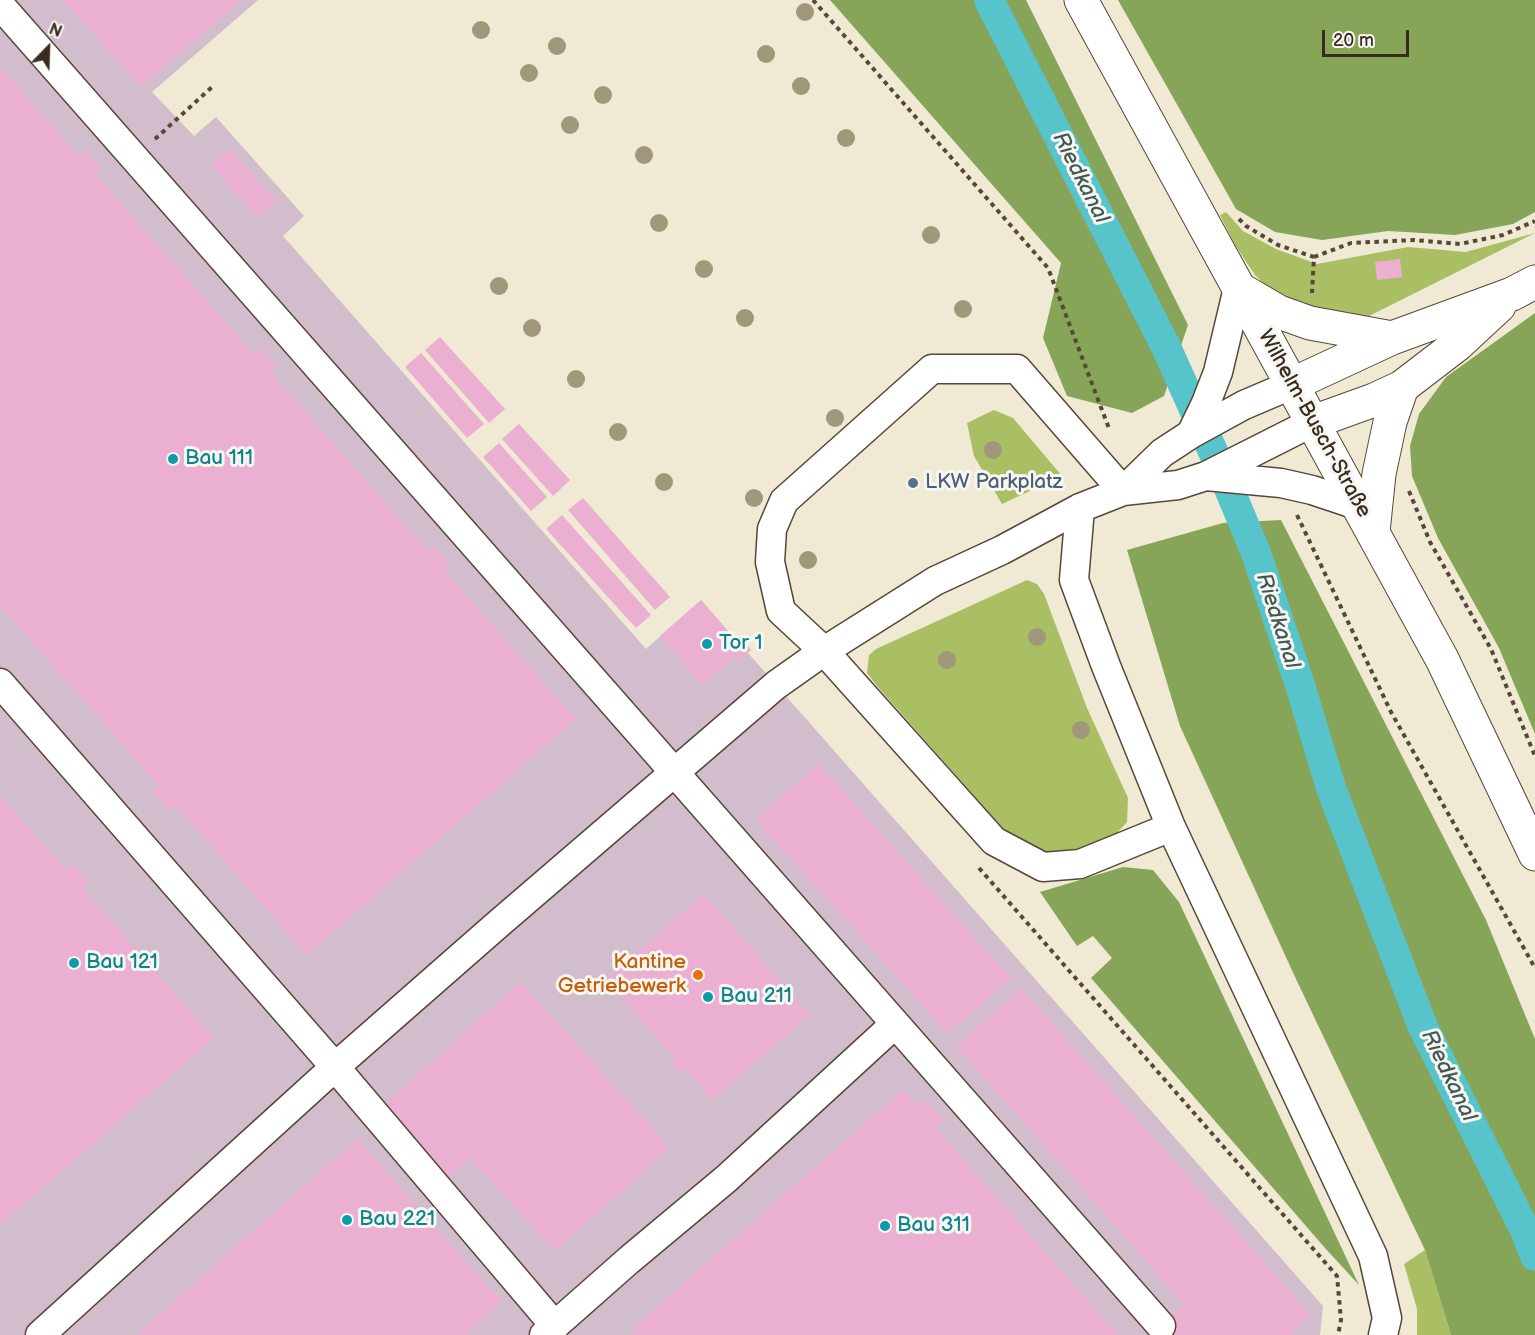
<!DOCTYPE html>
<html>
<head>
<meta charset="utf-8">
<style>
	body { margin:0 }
	#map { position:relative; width:1535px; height:1335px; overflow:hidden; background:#f0e9d3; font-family:"Balsamiq Sans",sans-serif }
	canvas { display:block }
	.north { position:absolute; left:18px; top:18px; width:60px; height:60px; -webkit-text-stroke:4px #f6f6f2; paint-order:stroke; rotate:23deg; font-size:16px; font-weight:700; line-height:24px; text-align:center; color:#3b2a1e }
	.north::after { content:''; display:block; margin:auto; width:21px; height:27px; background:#3b2a1e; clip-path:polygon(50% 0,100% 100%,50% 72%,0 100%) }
	.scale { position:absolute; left:1322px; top:30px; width:87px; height:27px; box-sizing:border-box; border:3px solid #3b2a1e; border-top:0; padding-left:8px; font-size:18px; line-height:21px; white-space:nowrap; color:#3b2a1e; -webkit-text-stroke:4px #f6f6f2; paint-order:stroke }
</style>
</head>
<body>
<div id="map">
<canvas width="1535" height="1335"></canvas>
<div class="north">N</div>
<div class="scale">20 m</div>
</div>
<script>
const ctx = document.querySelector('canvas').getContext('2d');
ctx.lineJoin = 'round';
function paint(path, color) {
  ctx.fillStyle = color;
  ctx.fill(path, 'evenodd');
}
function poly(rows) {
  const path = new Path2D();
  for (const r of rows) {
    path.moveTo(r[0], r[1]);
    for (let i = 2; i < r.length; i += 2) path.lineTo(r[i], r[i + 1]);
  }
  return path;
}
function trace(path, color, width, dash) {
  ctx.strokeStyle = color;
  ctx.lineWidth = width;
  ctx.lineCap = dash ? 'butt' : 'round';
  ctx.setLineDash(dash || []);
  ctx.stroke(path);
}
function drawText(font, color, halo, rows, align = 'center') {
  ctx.font = font + ' "Balsamiq Sans",sans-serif';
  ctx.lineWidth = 6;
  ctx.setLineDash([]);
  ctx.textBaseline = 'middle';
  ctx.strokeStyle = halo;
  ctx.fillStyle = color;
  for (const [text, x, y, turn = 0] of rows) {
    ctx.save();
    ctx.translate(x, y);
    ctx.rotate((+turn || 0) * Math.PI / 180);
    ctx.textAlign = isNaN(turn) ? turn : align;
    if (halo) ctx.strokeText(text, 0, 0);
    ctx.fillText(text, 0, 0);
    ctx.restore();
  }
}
paint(poly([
	[0,0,258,0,152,92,194,136,216,117,304,216,283,236,646,649,701,600,735,639,739,636,751,650,748,653,1323,1306,1320,1335,0,1335]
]), '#d1bdcc');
paint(poly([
	[1226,212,1243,231,1276,249,1317,264,1408,247,1466,252,1535,233,1369,316,1338,320,1278,298,1255,275,1235,245,1220,215],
	[994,410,1013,418,1062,476,1002,504,974,456,967,423],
	[1027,580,1037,584,1044,594,1087,708,1128,798,1127,822,1116,834,1079,850,1051,854,1029,849,1009,835,877,686,867,673,869,655,876,649],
	[1425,1250,1451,1335,1417,1335,1417,1309,1404,1264]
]), '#aabe63');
paint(poly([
	[830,0,1026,0,1188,325,1164,396,1132,413,1067,396,1043,338,1061,263],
	[1118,0,1535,0,1535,212,1513,224,1455,235,1388,231,1322,240,1275,232,1236,209],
	[1535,313,1535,734,1499,648,1438,538,1412,476,1410,446,1419,414,1446,377],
	[1281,520,1486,920,1535,1039,1535,1335,1451,1335,1425,1250,1296,979,1180,726,1127,550,1223,523],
	[1123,867,1153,870,1179,902,1359,1285,1325,1248,1091,978,1112,958,1093,936,1077,946,1040,892]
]), '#87a559');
trace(poly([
	[989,0,1166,347,1220,467,1256,553,1300,685,1331,788,1423,1027,1525,1230,1535,1256]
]), '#56c4ca', 30);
paint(poly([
	[63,0,241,0,141,87],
	[0,66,79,156,86,150,102,168,95,174,254,354,261,348,277,367,270,372,428,551,434,546,450,564,444,570,576,719,307,955,176,806,170,811,153,793,160,787,2,608,0,610],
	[230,149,277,202,258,218,211,165],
	[1400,259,1402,277,1377,280,1375,262],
	[440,337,505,409,489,423,425,350],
	[421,353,484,424,467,438,405,367],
	[519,424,570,480,553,496,502,439],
	[499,443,547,497,531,511,483,457],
	[583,498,670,597,655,610,568,510],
	[562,515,651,615,636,628,546,529],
	[701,600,735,639,739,636,751,650,738,661,735,657,702,686,660,636],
	[819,764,1011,978,948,1034,756,820],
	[0,795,66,870,73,864,89,882,82,888,214,1038,0,1225],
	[704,894,810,1015,712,1100,686,1069,679,1074,670,1063,675,1059,606,980],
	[521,982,670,1148,555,1251,470,1158,449,1177,384,1105],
	[1021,988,1311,1315,1289,1335,1151,1335,1185,1305,956,1046],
	[903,1090,917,1106,925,1099,943,1120,935,1127,1118,1335,631,1335,638,1329,635,1326],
	[357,1139,502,1302,465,1335,136,1335]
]), '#ebafd1');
const minor = poly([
	[0,5,1161,1326],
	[1191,434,1206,403,1218,372,1238,288],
	[1206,476,1281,483,1312,490,1360,506],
	[1123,491,1017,369,932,369,784,501,772,529,770,562,781,611,824,651,994,841,1043,867,1080,864,1171,827],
	[1123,491,1162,453,1191,434,1244,405,1291,385],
	[1080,508,1074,580,1106,666,1171,827,1373,1256,1387,1318,1383,1335],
	[0,683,335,1067,555,1326],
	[40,1335,335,1067,497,925,776,685,824,651,935,581,1002,550,1080,508,1123,491,1178,485,1206,476,1313,422],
	[544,1335,629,1260,726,1179,895,1024]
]);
const major = poly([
	[1081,0,1442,659,1535,854],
	[1238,288,1279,312,1310,323,1392,338],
	[1291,385,1392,338,1512,294,1535,282],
	[1313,422,1374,400,1402,387,1458,344,1499,306],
	[1373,532,1379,474,1390,422,1402,387]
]);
trace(minor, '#564739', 31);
trace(major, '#564739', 35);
trace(poly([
	[813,0,1048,268,1110,431],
	[155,139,212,87],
	[1239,219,1246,226,1278,245,1314,257,1312,293],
	[1314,257,1351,243,1414,240,1460,244,1503,235,1535,221],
	[1409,491,1430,542,1491,649,1535,756],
	[1297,515,1391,712,1535,968],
	[979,868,1337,1276,1341,1320,1338,1335]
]), '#564739', 4, [4.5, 4.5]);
trace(minor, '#fff', 28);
trace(major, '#fff', 33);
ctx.fillStyle = '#9f987b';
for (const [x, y] of [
	[805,12],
	[481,30],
	[557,46],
	[766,54],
	[529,73],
	[801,86],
	[603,95],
	[570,125],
	[846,138],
	[644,155],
	[659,223],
	[931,235],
	[704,269],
	[499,286],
	[963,309],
	[745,318],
	[532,328],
	[576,379],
	[835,418],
	[618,432],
	[993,450],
	[664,482],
	[754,498],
	[808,560],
	[1037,637],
	[947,660],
	[1081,730]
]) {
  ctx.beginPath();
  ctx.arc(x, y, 9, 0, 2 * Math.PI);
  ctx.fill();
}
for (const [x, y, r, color] of [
	[173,459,6,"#0f9aa8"],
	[913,483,6,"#5c6f8a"],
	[707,644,6,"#0f9aa8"],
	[74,963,6,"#0f9aa8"],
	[698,975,6,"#e8710a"],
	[708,997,6,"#0f9aa8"],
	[347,1220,6,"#0f9aa8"],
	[885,1226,6,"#0f9aa8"]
]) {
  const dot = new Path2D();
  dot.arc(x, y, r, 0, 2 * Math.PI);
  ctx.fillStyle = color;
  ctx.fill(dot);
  trace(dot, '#f6f6f2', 2);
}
drawText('21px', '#3b2a1e', '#f6f6f2', [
	["Wilhelm-Busch-Straße",1314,424,61]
]);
drawText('21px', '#0d838f', '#f6f6f2', [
	["Bau 111",185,459],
	["Tor 1",719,644],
	["Bau 121",86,963],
	["Bau 211",720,997],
	["Bau 221",359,1220],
	["Bau 311",897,1226]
], 'left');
drawText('21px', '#4e5e75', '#f6f6f2', [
	["LKW Parkplatz",925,483]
], 'left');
drawText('21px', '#c56008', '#f6f6f2', [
	["Kantine",686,963],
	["Getriebewerk",686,987]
], 'right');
drawText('italic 22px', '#435852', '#f6f6f2', [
	["Riedkanal",1080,178,63],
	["Riedkanal",1277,621,72],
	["Riedkanal",1448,1076,64]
]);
</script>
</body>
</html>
